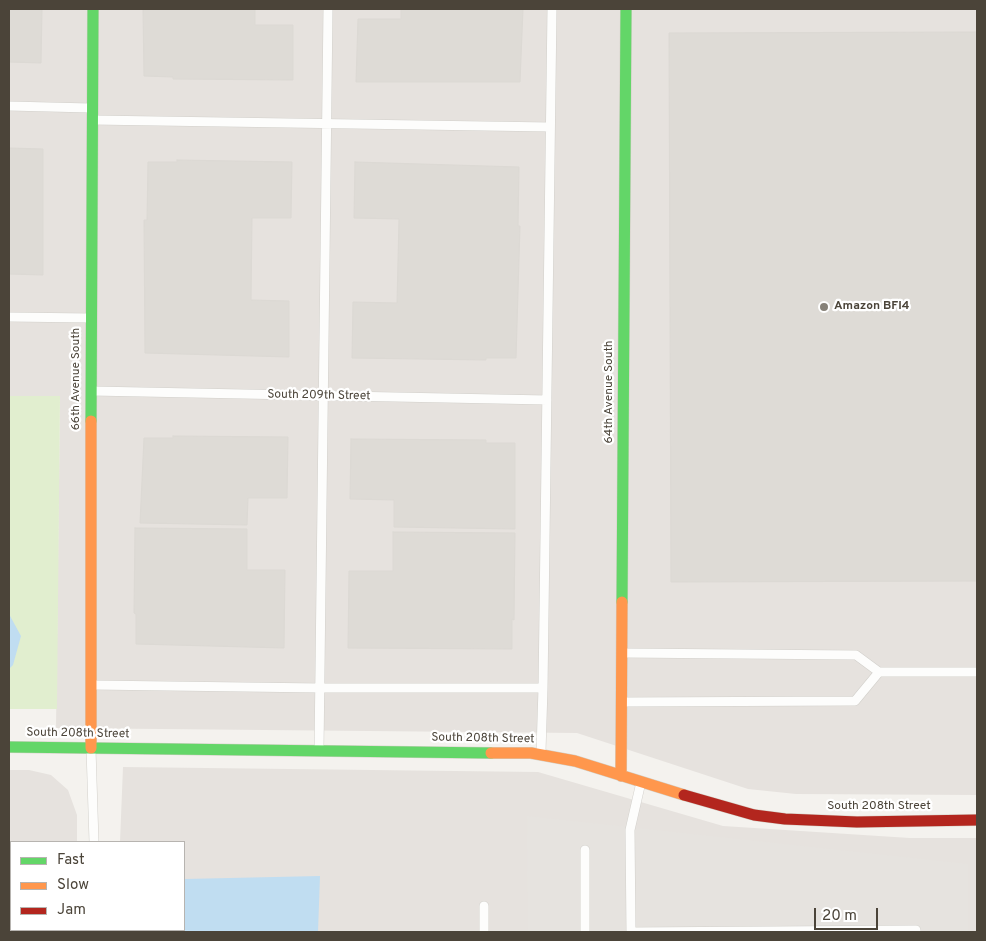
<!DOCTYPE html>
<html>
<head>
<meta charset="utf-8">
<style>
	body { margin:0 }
	#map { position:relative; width:986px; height:941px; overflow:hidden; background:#f4f2ee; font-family:Overpass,sans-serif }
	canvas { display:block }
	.frame { position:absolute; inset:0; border:10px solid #4b4439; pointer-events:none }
	.legend { position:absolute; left:10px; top:841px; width:175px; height:90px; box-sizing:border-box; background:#fff; border:1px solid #b7b4b0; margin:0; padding:6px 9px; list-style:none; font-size:15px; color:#4b4439 }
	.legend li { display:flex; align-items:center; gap:10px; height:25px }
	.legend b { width:25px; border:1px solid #b7b4b0 }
	.scale { position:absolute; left:814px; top:908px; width:64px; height:22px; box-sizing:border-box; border:2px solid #4b4439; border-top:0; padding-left:6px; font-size:15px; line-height:18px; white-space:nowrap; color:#4b4439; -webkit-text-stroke:4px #fff; paint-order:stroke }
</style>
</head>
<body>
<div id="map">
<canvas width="986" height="941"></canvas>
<div class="frame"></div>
<ul class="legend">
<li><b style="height:6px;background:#63d668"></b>Fast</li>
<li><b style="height:6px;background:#ff974d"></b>Slow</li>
<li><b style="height:6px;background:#b3261e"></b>Jam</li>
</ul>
<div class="scale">20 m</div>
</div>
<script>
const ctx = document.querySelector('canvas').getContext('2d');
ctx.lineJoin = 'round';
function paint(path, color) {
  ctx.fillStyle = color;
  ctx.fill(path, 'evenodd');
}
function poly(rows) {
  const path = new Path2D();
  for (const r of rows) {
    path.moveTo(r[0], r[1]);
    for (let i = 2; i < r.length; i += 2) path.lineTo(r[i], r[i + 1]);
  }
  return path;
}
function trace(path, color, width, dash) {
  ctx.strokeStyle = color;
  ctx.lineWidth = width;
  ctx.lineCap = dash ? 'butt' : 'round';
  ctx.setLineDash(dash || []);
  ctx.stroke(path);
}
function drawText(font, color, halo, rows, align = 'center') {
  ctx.font = font + ' Overpass,sans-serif';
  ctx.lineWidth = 4.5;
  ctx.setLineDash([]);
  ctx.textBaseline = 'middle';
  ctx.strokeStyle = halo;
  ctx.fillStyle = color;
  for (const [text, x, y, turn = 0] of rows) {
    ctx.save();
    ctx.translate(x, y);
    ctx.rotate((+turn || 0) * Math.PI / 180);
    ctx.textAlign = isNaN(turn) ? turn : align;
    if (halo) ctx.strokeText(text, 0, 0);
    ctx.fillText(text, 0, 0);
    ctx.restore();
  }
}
paint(poly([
	[9,9,977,9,977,795,796,794,748,789,577,733,56,728,60,397,9,396],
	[123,767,538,772,723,826,910,838,977,838,977,932,116,932,116,930,184,930,184,842,120,842],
	[9,770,29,770,51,775,68,790,77,815,77,842,11,842,11,930,77,930,77,932,9,932]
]), '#e6e2de');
paint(poly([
	[9,396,60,396,57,709,9,709]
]), '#e1eecf');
paint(poly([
	[527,816,968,864,968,932,528,932]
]), '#e6e3df');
paint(poly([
	[9,614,21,636,13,665,9,669],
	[320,876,318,932,177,932,177,930,184,930,184,879]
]), '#c0ddf1');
const building = poly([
	[9,9,42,9,41,63,9,62,9,9],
	[143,9,255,9,255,25,293,25,293,80,173,79,173,77,144,76,143,9],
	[401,9,523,9,520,82,356,82,358,19,401,19,401,9],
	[977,32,977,581,671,582,669,33,977,32],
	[9,148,43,149,43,275,9,274,9,148],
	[177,160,292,162,291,218,252,218,251,300,289,301,289,357,145,353,144,220,147,220,148,162,177,162,177,160],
	[355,162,519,167,518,226,520,226,516,358,486,358,486,360,352,358,353,302,397,303,399,219,354,218,355,162],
	[173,436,288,437,287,498,248,498,247,525,140,523,144,438,173,438,173,436],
	[351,439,486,440,486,443,515,443,515,529,394,527,394,500,350,499,351,439],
	[135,528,247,529,247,570,285,570,284,648,136,644,136,614,134,613,135,528],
	[393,532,515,533,514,620,512,619,512,649,348,648,349,571,393,571,393,532]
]);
paint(building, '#dedbd6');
trace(building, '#dcd9d4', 1);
const lane = poly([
	[9,106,90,108],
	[93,120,550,127],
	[9,317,90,318],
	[92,391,547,400],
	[623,653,856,655,879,672,855,701,624,702],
	[879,672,977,672],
	[93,685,320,688,543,688,552,9],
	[91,749,94,842],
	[319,750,328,9],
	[541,752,543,688],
	[585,850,585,932],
	[94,932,94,930],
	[484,932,484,906],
	[631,932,916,930,916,932],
	[631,932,630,830,641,782]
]);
const fast = poly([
	[91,421,93,9],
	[622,602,626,9],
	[9,747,491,753]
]);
const slow = poly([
	[91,421,91,748],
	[491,753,531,753,575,761,684,795],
	[621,776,622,602]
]);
const jam = poly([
	[684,795,754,815,785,819,857,822,977,820]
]);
trace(lane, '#d2d0cb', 10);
trace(fast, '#d3cfc5', 12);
trace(slow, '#d3cfc5', 12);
trace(jam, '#d3cfc5', 12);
trace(lane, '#fdfdfc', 9);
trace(fast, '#63d668', 11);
trace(slow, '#ff974d', 11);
trace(jam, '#b3261e', 11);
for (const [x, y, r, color] of [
	[824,307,5,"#868178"]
]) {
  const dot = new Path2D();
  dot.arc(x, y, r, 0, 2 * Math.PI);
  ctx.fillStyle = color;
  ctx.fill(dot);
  trace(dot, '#fff', 2);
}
drawText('bold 12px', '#4b4439', '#fff', [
	["Amazon BFI4",834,307]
], 'left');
drawText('12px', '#4b4439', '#fff', [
	["66th Avenue South",77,379,-90],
	["64th Avenue South",610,392,-90],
	["South 209th Street",319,396,1],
	["South 208th Street",78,734,1],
	["South 208th Street",483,739,1],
	["South 208th Street",879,807]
]);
</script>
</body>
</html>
